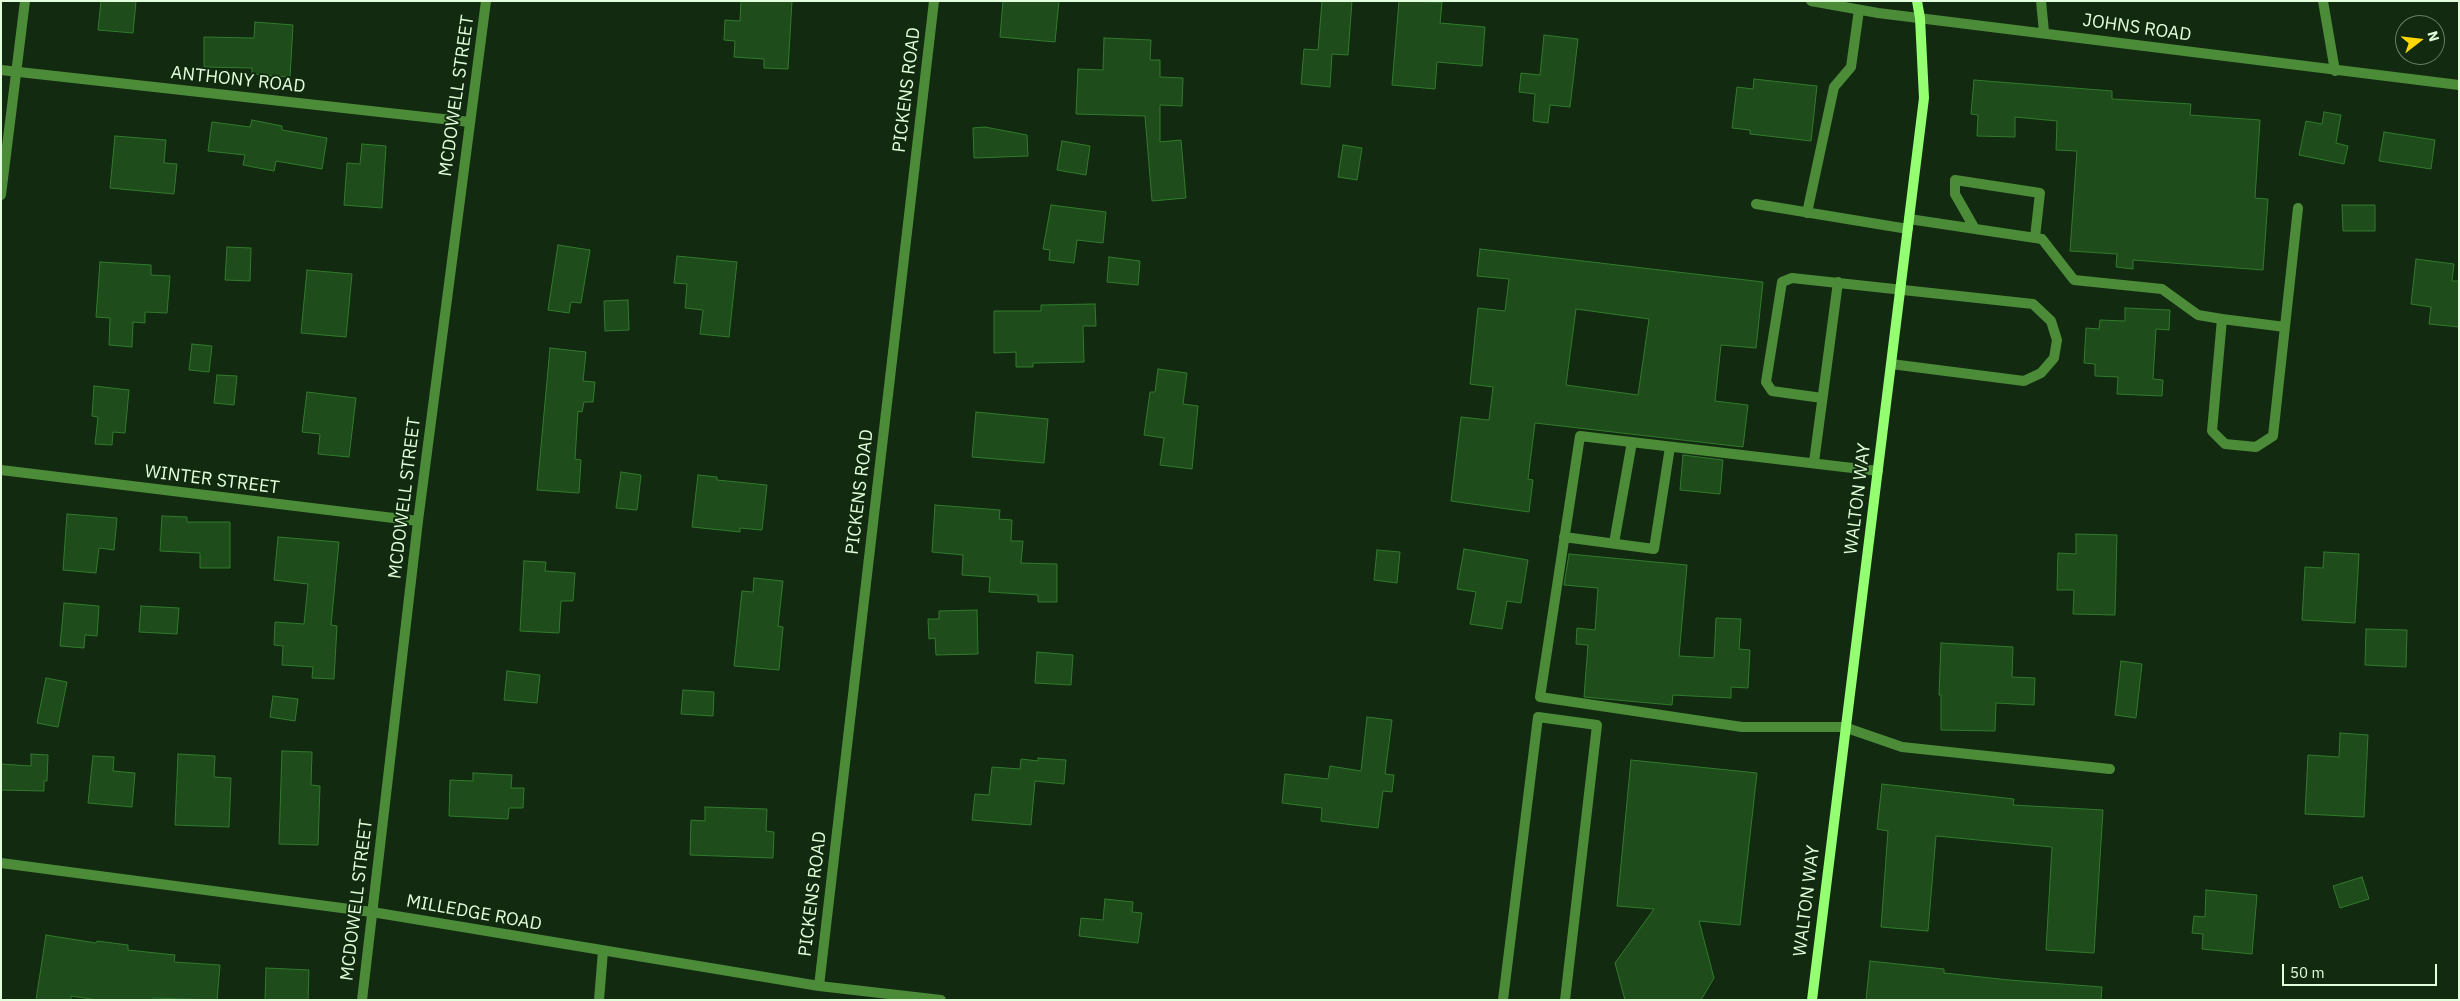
<!DOCTYPE html>
<html>
<head>
<meta charset="utf-8">
<style>
	body { margin:0 }
	#map { position:relative; width:2460px; height:1001px; overflow:hidden; background:#122b10; font-family:"IBM Plex Sans",sans-serif }
	canvas { display:block }
	.frame { position:absolute; inset:0; border:2px solid #e0ffda; pointer-events:none }
	.north { position:absolute; left:2395px; top:15px; width:50px; height:50px; box-sizing:border-box; background:#122b10; border:1px solid #648061; border-radius:50%; rotate:74deg; font-size:14px; font-weight:700; line-height:20px; text-align:center; color:#e0ffda }
	.north::after { content:''; display:block; margin:auto; width:18px; height:22px; background:#ffd706; clip-path:polygon(50% 0,100% 100%,50% 72%,0 100%) }
	.scale { position:absolute; left:2282px; top:964px; width:155px; height:22px; box-sizing:border-box; border:2px solid #e0ffda; border-top:0; padding-left:6px; font-size:15px; line-height:18px; white-space:nowrap; color:#e0ffda; -webkit-text-stroke:4px #122b10; paint-order:stroke }
</style>
</head>
<body>
<div id="map">
<canvas width="2460" height="1001"></canvas>
<div class="frame"></div>
<div class="north">N</div>
<div class="scale">50 m</div>
</div>
<script>
const ctx = document.querySelector('canvas').getContext('2d');
ctx.lineJoin = 'round';
function paint(path, color) {
  ctx.fillStyle = color;
  ctx.fill(path, 'evenodd');
}
function poly(rows) {
  const path = new Path2D();
  for (const r of rows) {
    path.moveTo(r[0], r[1]);
    for (let i = 2; i < r.length; i += 2) path.lineTo(r[i], r[i + 1]);
  }
  return path;
}
function trace(path, color, width, dash) {
  ctx.strokeStyle = color;
  ctx.lineWidth = width;
  ctx.lineCap = dash ? 'butt' : 'round';
  ctx.setLineDash(dash || []);
  ctx.stroke(path);
}
function drawText(font, color, halo, rows, align = 'center') {
  ctx.font = font + ' "IBM Plex Sans",sans-serif';
  ctx.lineWidth = 4;
  ctx.setLineDash([]);
  ctx.textBaseline = 'middle';
  ctx.strokeStyle = halo;
  ctx.fillStyle = color;
  for (const [text, x, y, turn = 0] of rows) {
    ctx.save();
    ctx.translate(x, y);
    ctx.rotate((+turn || 0) * Math.PI / 180);
    ctx.textAlign = isNaN(turn) ? turn : align;
    if (halo) ctx.strokeText(text, 0, 0);
    ctx.fillText(text, 0, 0);
    ctx.restore();
  }
}
const building = poly([
	[101,1,136,1,133,33,98,30,101,1],
	[741,1,792,1,788,69,764,68,764,59,734,57,735,41,724,40,725,20,740,21,741,1],
	[1003,1,1059,1,1055,42,1000,37,1003,1],
	[1322,1,1352,1,1348,55,1332,54,1330,87,1301,84,1304,49,1318,50,1322,1],
	[1399,1,1442,2,1440,23,1485,27,1482,66,1437,62,1435,89,1392,85,1399,1],
	[255,22,293,25,290,77,252,74,252,68,204,67,204,37,254,38,255,22],
	[1544,35,1578,39,1570,107,1550,105,1548,123,1533,121,1535,94,1519,92,1521,73,1540,75,1544,35],
	[1104,38,1151,40,1150,60,1160,60,1160,77,1183,78,1182,106,1160,105,1160,142,1181,140,1186,198,1152,201,1145,116,1076,114,1078,69,1103,70,1104,38],
	[1754,79,1817,86,1811,141,1750,134,1750,130,1732,128,1737,87,1753,89,1754,79],
	[1974,80,2112,91,2112,99,2191,104,2190,115,2260,120,2255,198,2268,199,2263,270,2133,260,2133,269,2116,267,2117,254,2070,251,2077,151,2056,150,2057,121,2015,117,2015,137,1977,136,1978,115,1971,114,1974,80],
	[2324,112,2341,115,2336,143,2348,146,2344,164,2299,155,2306,121,2322,124,2324,112],
	[252,120,282,126,282,130,327,138,322,169,276,161,274,171,243,165,245,155,208,151,212,122,250,127,252,120],
	[985,127,1027,135,1028,156,974,158,973,128,985,127],
	[2384,132,2435,140,2431,169,2379,161,2384,132],
	[115,136,166,140,164,163,177,164,174,194,110,188,115,136],
	[1062,141,1090,146,1086,175,1057,170,1062,141],
	[362,144,386,146,382,208,344,205,347,163,360,164,362,144],
	[1343,145,1362,148,1357,180,1338,177,1343,145],
	[1051,205,1106,212,1103,243,1077,240,1074,263,1049,260,1050,250,1043,249,1051,205],
	[2342,205,2375,205,2375,231,2343,231,2342,205],
	[558,245,590,250,581,303,571,302,569,313,548,310,558,245],
	[227,247,251,248,250,281,225,280,227,247],
	[1480,249,1763,282,1756,348,1721,345,1715,401,1748,405,1743,447,1535,423,1528,479,1533,480,1529,512,1451,501,1461,417,1489,420,1493,387,1470,384,1478,308,1505,311,1509,279,1477,276,1480,249],
	[1576,309,1649,319,1638,395,1566,385,1576,309],
	[677,256,737,262,729,337,700,334,703,310,685,308,687,284,674,283,677,256],
	[1109,257,1140,261,1138,285,1107,282,1109,257],
	[2416,259,2454,264,2452,281,2459,281,2459,327,2429,324,2431,307,2411,304,2416,259],
	[100,262,151,265,151,275,170,276,167,313,145,312,145,323,133,322,132,347,109,345,110,318,96,317,100,262],
	[307,270,352,274,346,337,301,333,307,270],
	[628,300,629,330,605,331,604,301,628,300],
	[1095,304,1096,326,1083,326,1084,362,1033,363,1033,367,1016,367,1016,352,994,353,994,311,1041,311,1041,305,1095,304],
	[2125,308,2170,310,2169,330,2156,329,2153,379,2163,380,2162,396,2117,394,2118,377,2095,376,2095,364,2084,363,2086,328,2099,329,2100,320,2125,321,2125,308],
	[192,344,212,346,209,372,189,370,192,344],
	[550,348,586,352,583,381,595,382,593,402,584,402,582,412,578,411,575,459,581,460,579,493,537,490,550,348],
	[1158,369,1187,373,1183,404,1198,406,1192,469,1160,465,1164,438,1144,435,1150,392,1155,392,1158,369],
	[217,375,237,376,234,405,214,403,217,375],
	[94,386,129,390,125,433,113,432,112,445,95,444,98,417,92,416,94,386],
	[307,392,356,398,349,457,318,454,320,434,302,432,307,392],
	[976,412,1048,419,1044,463,972,457,976,412],
	[1683,455,1723,460,1720,494,1680,490,1683,455],
	[621,472,641,475,637,510,616,508,621,472],
	[698,475,717,477,717,480,767,485,762,530,740,528,740,532,692,527,698,475],
	[935,505,1000,510,999,519,1012,520,1011,541,1023,541,1021,563,1057,564,1057,602,1038,602,1038,595,989,592,990,577,962,575,963,555,932,552,935,505],
	[67,514,117,518,114,550,99,548,96,573,63,570,67,514],
	[162,516,187,517,187,522,230,522,230,568,200,568,200,553,160,551,162,516],
	[2076,534,2117,535,2115,615,2073,614,2074,590,2057,590,2058,553,2076,554,2076,534],
	[278,537,339,542,331,625,337,626,334,679,312,678,313,667,282,665,283,646,274,645,275,622,304,624,308,584,274,580,278,537],
	[1464,549,1528,560,1521,603,1507,601,1502,629,1470,624,1476,592,1457,589,1464,549],
	[1377,550,1400,552,1397,583,1374,580,1377,550],
	[2324,552,2359,554,2355,623,2302,620,2305,567,2323,568,2324,552],
	[1569,554,1687,565,1679,656,1714,658,1716,618,1741,619,1739,649,1750,650,1748,688,1731,687,1731,698,1673,695,1672,705,1584,697,1588,645,1576,644,1577,628,1595,630,1598,588,1564,585,1569,554],
	[524,561,546,562,545,571,575,573,573,601,561,601,559,633,520,631,524,561],
	[754,578,783,581,778,626,783,627,779,670,734,666,742,591,753,592,754,578],
	[64,603,99,606,97,636,85,635,84,648,60,646,64,603],
	[141,606,179,608,177,634,139,632,141,606],
	[977,610,978,654,936,655,935,638,929,639,928,619,939,619,939,611,977,610],
	[2366,629,2407,630,2406,667,2365,665,2366,629],
	[1941,643,2013,647,2012,677,2035,678,2034,705,1996,703,1995,731,1941,730,1941,695,1939,695,1941,643],
	[1037,652,1073,655,1071,685,1035,683,1037,652],
	[2121,661,2142,664,2136,718,2115,715,2121,661],
	[507,671,540,675,537,703,504,700,507,671],
	[46,678,67,682,58,727,37,723,46,678],
	[683,690,714,692,713,716,681,714,683,690],
	[273,696,298,699,295,721,270,717,273,696],
	[1367,717,1392,720,1385,774,1394,775,1392,792,1383,791,1378,828,1321,821,1322,808,1282,803,1285,774,1328,779,1330,766,1361,771,1367,717],
	[2340,733,2368,735,2364,817,2305,814,2308,755,2339,757,2340,733],
	[282,751,312,752,311,785,320,786,318,845,279,844,282,751],
	[31,754,48,755,47,781,44,781,44,791,1,790,1,764,31,766,31,754],
	[178,754,215,756,214,777,231,778,229,827,175,825,178,754],
	[93,756,114,757,113,771,135,773,132,807,88,803,93,756],
	[1038,758,1066,760,1064,784,1035,781,1031,825,972,820,975,794,989,795,992,767,1020,769,1021,759,1038,761,1038,758],
	[1631,760,1757,773,1740,925,1699,921,1714,978,1701,1000,1625,1000,1615,963,1654,909,1617,906,1631,760],
	[473,773,512,775,511,788,524,788,523,808,509,808,508,819,449,816,450,780,473,781,473,773],
	[1882,784,2014,799,2013,805,2103,810,2094,953,2046,950,2052,847,1936,836,1928,931,1881,927,1888,831,1877,829,1882,784],
	[705,807,767,809,766,831,774,832,773,858,690,855,691,820,705,821,705,807],
	[2362,877,2369,899,2340,908,2333,886,2362,877],
	[2206,890,2257,895,2252,954,2202,949,2203,934,2192,933,2194,916,2205,917,2206,890],
	[1105,899,1133,902,1132,912,1142,913,1138,943,1079,936,1081,918,1103,920,1105,899],
	[46,935,96,943,97,941,128,945,128,950,175,955,174,962,220,965,217,1000,153,998,153,1000,98,1000,71,996,71,1000,36,1000,46,935],
	[1870,961,1944,969,1944,973,2009,980,2102,987,2101,1000,1866,1000,1870,961],
	[266,968,309,970,308,1000,265,1000,266,968]
]);
paint(building, '#1e4d1b');
trace(building, '#317a2c', 1);
trace(poly([
	[1756,204,1908,229],
	[1807,213,1834,87,1851,67,1859,10],
	[1909,219,2042,239,2074,280,2162,289,2198,315,2222,319,2212,431,2225,444,2256,447,2273,436,2298,208],
	[1975,229,1955,194,1955,180,2040,193,2035,237],
	[2222,319,2285,327],
	[1822,398,1772,391,1766,382,1782,282,1792,278,2033,304,2051,321,2057,340,2054,358,2041,373,2024,381,1891,364],
	[1814,462,1838,282],
	[1878,471,1580,436,1540,697,1742,727,1844,727,1902,747,2110,769],
	[1564,537,1654,549,1670,447],
	[1614,543,1632,442],
	[1503,1000,1538,717,1597,725,1565,1000]
]), '#4c8c39', 10);
trace(poly([
	[1811,1,1878,13,2459,85],
	[2041,1,2044,32],
	[2323,1,2335,71],
	[1,70,470,122],
	[1,195,25,1],
	[1,470,418,521],
	[819,986,934,1],
	[362,1000,418,521,486,1],
	[599,1000,603,951]
]), '#4c8c39', 10);
trace(poly([
	[1,863,372,912,819,986,941,1000]
]), '#4c8c39', 10);
trace(poly([
	[1812,1000,1924,98,1920,18,1917,1]
]), '#93ff71', 10);
drawText('18px', '#e0ffda', '#122b10', [
	["JOHNS ROAD",2137,28,8],
	["ANTHONY ROAD",238,80,6],
	["PICKENS ROAD",907,90,-83],
	["MCDOWELL STREET",457,96,-82],
	["WINTER STREET",212,480,7],
	["PICKENS ROAD",860,492,-83],
	["MCDOWELL STREET",405,498,-83],
	["WALTON WAY",1858,499,-83],
	["PICKENS ROAD",813,894,-83],
	["MCDOWELL STREET",357,900,-83],
	["WALTON WAY",1807,901,-83],
	["MILLEDGE ROAD",474,913,10]
]);
</script>
</body>
</html>
